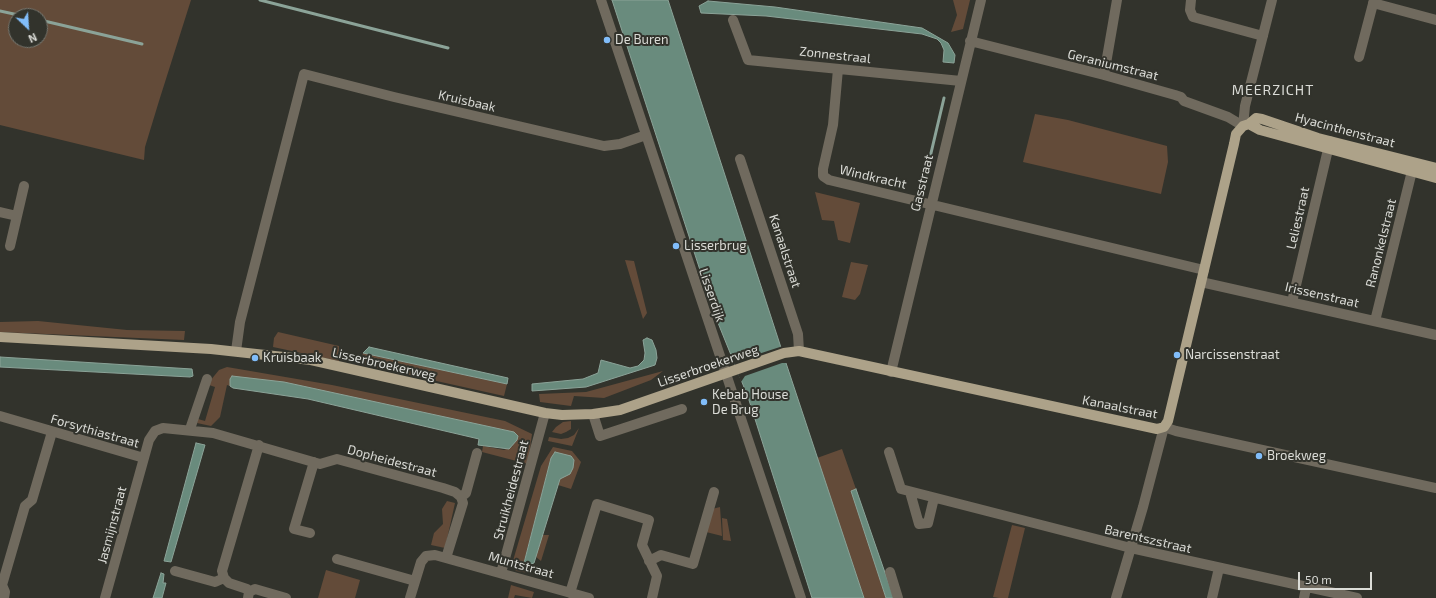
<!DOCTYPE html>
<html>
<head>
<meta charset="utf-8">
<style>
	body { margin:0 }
	#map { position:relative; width:1436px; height:598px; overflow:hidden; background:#32332c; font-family:"Exo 2",sans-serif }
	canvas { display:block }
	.north { position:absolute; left:8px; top:8px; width:40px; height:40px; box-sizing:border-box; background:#32332c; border:1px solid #767770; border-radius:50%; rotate:155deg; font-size:11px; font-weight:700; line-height:16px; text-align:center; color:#dbdcd7 }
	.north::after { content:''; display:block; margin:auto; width:14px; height:18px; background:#81bdfa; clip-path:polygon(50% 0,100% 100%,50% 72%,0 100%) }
	.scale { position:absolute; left:1298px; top:572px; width:74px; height:18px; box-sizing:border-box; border:2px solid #dbdcd7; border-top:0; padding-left:5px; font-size:12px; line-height:14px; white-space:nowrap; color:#dbdcd7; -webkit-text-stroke:3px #32332c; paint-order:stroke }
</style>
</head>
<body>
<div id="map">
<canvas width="1436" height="598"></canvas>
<div class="north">N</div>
<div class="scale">50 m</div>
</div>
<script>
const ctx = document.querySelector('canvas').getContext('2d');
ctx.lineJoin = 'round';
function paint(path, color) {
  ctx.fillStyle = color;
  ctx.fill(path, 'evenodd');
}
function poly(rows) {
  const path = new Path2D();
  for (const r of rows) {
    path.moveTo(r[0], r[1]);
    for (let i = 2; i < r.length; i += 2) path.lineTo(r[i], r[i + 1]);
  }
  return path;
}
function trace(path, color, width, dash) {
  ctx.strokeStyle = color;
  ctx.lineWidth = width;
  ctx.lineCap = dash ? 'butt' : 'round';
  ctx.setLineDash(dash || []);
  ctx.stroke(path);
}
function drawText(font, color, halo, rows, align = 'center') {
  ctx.font = font + ' "Exo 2",sans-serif';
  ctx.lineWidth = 4;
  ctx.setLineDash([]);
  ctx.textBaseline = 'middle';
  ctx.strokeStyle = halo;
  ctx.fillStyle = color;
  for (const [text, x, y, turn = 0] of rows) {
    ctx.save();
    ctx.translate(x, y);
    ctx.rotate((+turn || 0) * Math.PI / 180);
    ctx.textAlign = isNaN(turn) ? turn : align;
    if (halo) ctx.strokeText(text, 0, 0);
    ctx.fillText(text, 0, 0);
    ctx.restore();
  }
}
paint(poly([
	[0,0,191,0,159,101,145,147,144,160,0,125],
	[16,16,40,16,40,40,16,40],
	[953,0,970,0,963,29,951,32,957,15],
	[1035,114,1068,120,1167,146,1168,162,1161,194,1023,162],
	[815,192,860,203,850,243,838,240,834,221,822,220],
	[625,260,634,261,647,313,643,319],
	[851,262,868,265,860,294,855,300,842,297],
	[38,321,127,330,185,331,184,340,0,332,0,322],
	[278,332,339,346,339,361,273,347,274,338],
	[363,353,507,384,504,396,360,364],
	[227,367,332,385,505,421,532,434,528,464,482,452,483,446,504,450,513,446,230,379,230,386,227,385,220,417,211,426,197,423,198,419,205,421,215,387,209,385,210,381,219,370],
	[663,371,651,380,604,398,574,396,571,406,540,402,539,394,586,392],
	[571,421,571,429,566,432,561,434,552,432,556,427,563,422],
	[579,428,572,446,548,441,549,437,561,439,568,438,574,435],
	[553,447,572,451,581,462,571,489,558,485,560,479,551,458,524,562,531,564,529,573,516,571,512,564,541,466],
	[842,449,856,489,852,492,886,598,864,598,817,458],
	[447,501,455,503,445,548,431,545,434,533,443,524,442,509],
	[720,507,722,536,706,532,712,509],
	[722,518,727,519,731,541,723,540],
	[1012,525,1025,528,1008,598,999,598,993,597],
	[542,535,549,535,541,561,536,557],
	[326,570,360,580,355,598,318,598],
	[511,585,534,592,532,598,515,595,514,598,508,598]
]), '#634b39');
const water = poly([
	[612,0,668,0,786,363,864,598,812,598,748,397,714,313,612,0],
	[708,1,775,7,922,28,948,43,955,55,954,63,943,62,944,50,941,43,937,39,922,34,766,16,701,13,699,6,708,1],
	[647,338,652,340,656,350,657,358,655,365,586,387,532,391,532,384,583,379,598,373,601,360,630,368,638,366,644,360,645,353,643,340,647,338],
	[369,347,508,378,507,384,363,353,369,347],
	[0,357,192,369,193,376,190,377,0,367,0,357],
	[232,376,284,382,514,432,518,436,517,440,509,449,478,445,479,439,308,399,233,388,230,386,230,379,232,376],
	[196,443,205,445,171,562,164,561,196,443],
	[555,452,571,456,574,460,573,468,570,474,560,479,534,563,528,565,524,563,551,458,555,452],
	[856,489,883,567,894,598,886,598,851,491,856,489],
	[161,573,164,574,163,583,166,583,162,598,153,598,161,573]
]);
paint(water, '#698b7d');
trace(water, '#8ba398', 1);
paint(poly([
	[783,346,788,363,782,363,745,376,741,382,732,358,740,360]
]), '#32332c');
trace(poly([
	[260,0,448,48],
	[0,11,23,16],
	[40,20,142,44],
	[923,187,944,98]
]), '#8ba398', 3);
trace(poly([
	[601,0,801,598],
	[1191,0,1190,10,1193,17,1263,36],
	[1373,3,1436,20],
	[733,20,748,60,961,81],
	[970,41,1104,75,1175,95,1181,97,1184,101,1228,117,1243,126,1245,106,1272,0],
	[1359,57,1374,0],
	[838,69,833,125,823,169,823,176,829,180,1204,270],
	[1104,75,1117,0],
	[740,159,798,334,799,351],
	[0,212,17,216],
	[10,246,24,186],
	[1201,282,1436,335],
	[1292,302,1330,141],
	[1375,321,1412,171],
	[236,351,240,322,304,74,394,97,604,146,620,144,646,135],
	[891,372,981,0],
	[593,414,600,436,682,409],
	[0,416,144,458,149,440,155,431,163,428,213,433,320,464,337,459,443,488,455,492,461,497],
	[190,429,207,379],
	[889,452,901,489,1131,548,1357,598],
	[910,492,919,524,928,523,934,498],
	[310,533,294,529,314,462],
	[446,558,463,503,461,497,466,493,477,453],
	[337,559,415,581],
	[649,561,661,555,693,564,714,492],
	[175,571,215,582,224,578],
	[890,572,898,598],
	[501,573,545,413],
	[249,592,255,589,286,598],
	[570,593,597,504,649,520,642,545,657,576,652,598],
	[4,598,5,592,2,585,25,506,32,500,52,432],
	[105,598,144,458],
	[248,598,249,592,247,589,229,583,224,578,222,571,259,445],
	[410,598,421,562,426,556,435,555,589,598],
	[1116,598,1143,507,1164,427,1176,431,1436,488],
	[1212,598,1219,568],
	[1304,598,1306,588]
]), '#706a5e', 10);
trace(poly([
	[1249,124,1260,130,1436,178],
	[0,337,211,349,311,360,545,413,562,415,593,414,620,410,784,353,799,351,1157,429,1164,427,1168,421,1234,144,1236,134,1243,126,1249,124,1256,118,1262,119,1318,138,1436,168]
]), '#ada289', 10);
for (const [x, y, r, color] of [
	[607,40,4,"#81bdfa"],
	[676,246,4,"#81bdfa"],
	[1177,355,4,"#81bdfa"],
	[255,358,4,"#81bdfa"],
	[704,402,4,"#81bdfa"],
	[1259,456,4,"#81bdfa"]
]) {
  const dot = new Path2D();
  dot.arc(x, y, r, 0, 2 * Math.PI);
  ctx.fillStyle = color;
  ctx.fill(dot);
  trace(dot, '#32332c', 1.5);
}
drawText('13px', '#dbdcd7', '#32332c', [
	["De Buren",615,40],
	["Lisserbrug",684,246],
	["Narcissenstraat",1185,355],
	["Kruisbaak",263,358],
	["Kebab House",712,395],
	["De Brug",712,410],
	["Broekweg",1267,456]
], 'left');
drawText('13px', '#dbdcd7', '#32332c', [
	["Zonnestraal",835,55,6],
	["Geraniumstraat",1113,65,14],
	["Kruisbaak",467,101,13],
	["Hyacinthenstraat",1345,130,15],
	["Windkracht",873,177,13],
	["Gasstraat",922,183,-76],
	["Leliestraat",1298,218,-77],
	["Ranonkelstraat",1381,243,-76],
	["Kanaalstraat",785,251,72],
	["Lisserdijk",712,295,71],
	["Irissenstraat",1322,295,13],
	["Lisserbroekerweg",384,364,13],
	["Lisserbroekerweg",708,366,-19],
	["Kanaalstraat",1120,407,11],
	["Forsythiastraat",95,431,16],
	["Dopheidestraat",392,461,15],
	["Struikheidestraat",511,490,-75],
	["Jasmijnstraat",112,525,-75],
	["Barentszstraat",1148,539,13],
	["Muntstraat",521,565,16]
]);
ctx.letterSpacing = '1px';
drawText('14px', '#dbdcd7', '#32332c', [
	["MEERZICHT",1273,90]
]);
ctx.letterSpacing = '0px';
</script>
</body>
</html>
